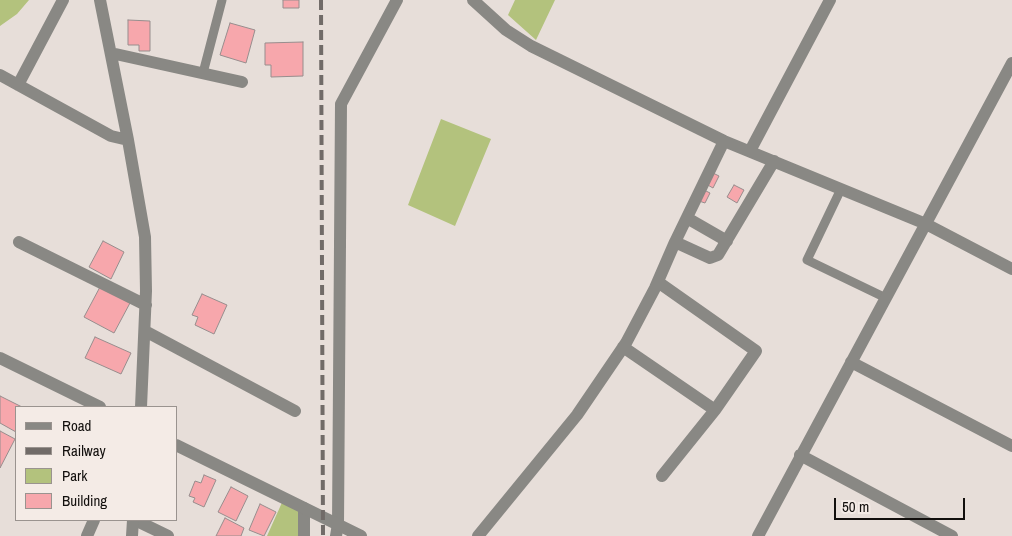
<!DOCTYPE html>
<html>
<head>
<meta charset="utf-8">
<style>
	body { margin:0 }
	#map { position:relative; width:1012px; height:536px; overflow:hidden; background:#e7ded9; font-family:"Archivo Narrow",sans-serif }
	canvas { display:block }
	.legend { position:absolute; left:15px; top:406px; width:162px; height:115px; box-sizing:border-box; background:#f4ebe6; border:1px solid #9a938f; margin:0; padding:6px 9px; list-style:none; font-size:15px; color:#120f0d }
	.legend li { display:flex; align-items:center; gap:10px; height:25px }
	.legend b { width:25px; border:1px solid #9a938f }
	.scale { position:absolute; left:834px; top:498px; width:131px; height:22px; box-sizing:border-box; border:2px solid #120f0d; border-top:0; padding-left:6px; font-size:15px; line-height:18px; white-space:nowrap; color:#120f0d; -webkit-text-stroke:4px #f4ebe6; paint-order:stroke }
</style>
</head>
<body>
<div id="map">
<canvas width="1012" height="536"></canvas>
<ul class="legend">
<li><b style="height:6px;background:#898884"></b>Road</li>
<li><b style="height:6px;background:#716b68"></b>Railway</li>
<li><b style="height:14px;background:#b3c27d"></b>Park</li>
<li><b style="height:14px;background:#f7a7ac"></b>Building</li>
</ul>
<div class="scale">50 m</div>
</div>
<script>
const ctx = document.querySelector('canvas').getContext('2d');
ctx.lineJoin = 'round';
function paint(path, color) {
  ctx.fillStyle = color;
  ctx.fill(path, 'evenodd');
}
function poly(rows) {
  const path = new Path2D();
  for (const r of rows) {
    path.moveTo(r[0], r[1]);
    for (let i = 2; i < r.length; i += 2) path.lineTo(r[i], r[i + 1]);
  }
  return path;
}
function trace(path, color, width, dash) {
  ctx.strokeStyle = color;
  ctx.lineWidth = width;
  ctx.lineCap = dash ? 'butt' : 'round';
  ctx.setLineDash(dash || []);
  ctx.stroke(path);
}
paint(poly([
	[0,0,29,0,17,14,0,26],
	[515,0,555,0,536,40,508,15],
	[441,119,491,139,455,226,408,205],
	[284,498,304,508,304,536,267,536]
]), '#b3c27d');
const building = poly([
	[283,0,299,0,299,8,283,8,283,0],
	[128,20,150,21,150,51,139,51,139,45,128,45,128,20],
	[230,23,255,30,246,63,220,55,230,23],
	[303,42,303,76,271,77,271,65,265,65,265,43,303,42],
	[713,173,719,176,713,188,706,184,713,173],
	[734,185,744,190,737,203,727,197,734,185],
	[704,190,710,193,705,203,699,201,704,190],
	[103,241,124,252,111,279,89,267,103,241],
	[100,287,130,303,114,333,84,317,100,287],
	[202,294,227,305,214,334,195,325,198,317,192,315,202,294],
	[95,337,131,353,121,374,85,358,95,337],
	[0,396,22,407,16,407,16,432,0,423,0,396],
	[0,431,15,439,0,468,0,431],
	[204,475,216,480,204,507,193,502,195,498,189,496,195,481,201,483,204,475],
	[231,487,248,496,236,521,218,512,231,487],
	[260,504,276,512,264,536,249,530,260,504],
	[225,518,244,528,241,536,216,536,225,518]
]);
paint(building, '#f7a7ac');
trace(building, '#978d8d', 1);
trace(poly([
	[203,73,222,0],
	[841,189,807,260,886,298]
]), '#898884', 9);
trace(poly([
	[100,0,128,140,145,237,146,291,141,407],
	[473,0,506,30,531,46,724,141,926,224,1012,269],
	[111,53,242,82],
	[0,75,111,136,128,140],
	[18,85,63,0],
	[750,151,830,0],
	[687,218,727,241],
	[19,242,146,305],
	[675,242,710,258,718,255,774,161],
	[658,282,756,351,715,410,662,476],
	[145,331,295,411],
	[623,347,715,410],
	[851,362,1012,446],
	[800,455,952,536],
	[135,520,168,536],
	[87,536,94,520],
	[304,536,304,508],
	[336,536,338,524,341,104,397,0],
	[478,536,577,415,626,343,655,288,675,242,724,141],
	[758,536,1012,63]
]), '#898884', 12);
trace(poly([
	[0,358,100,407],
	[176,445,361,536],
	[132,536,133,520]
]), '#898884', 12);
trace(poly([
	[321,0,323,536]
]), '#716b68', 4, [10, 5]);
</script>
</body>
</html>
